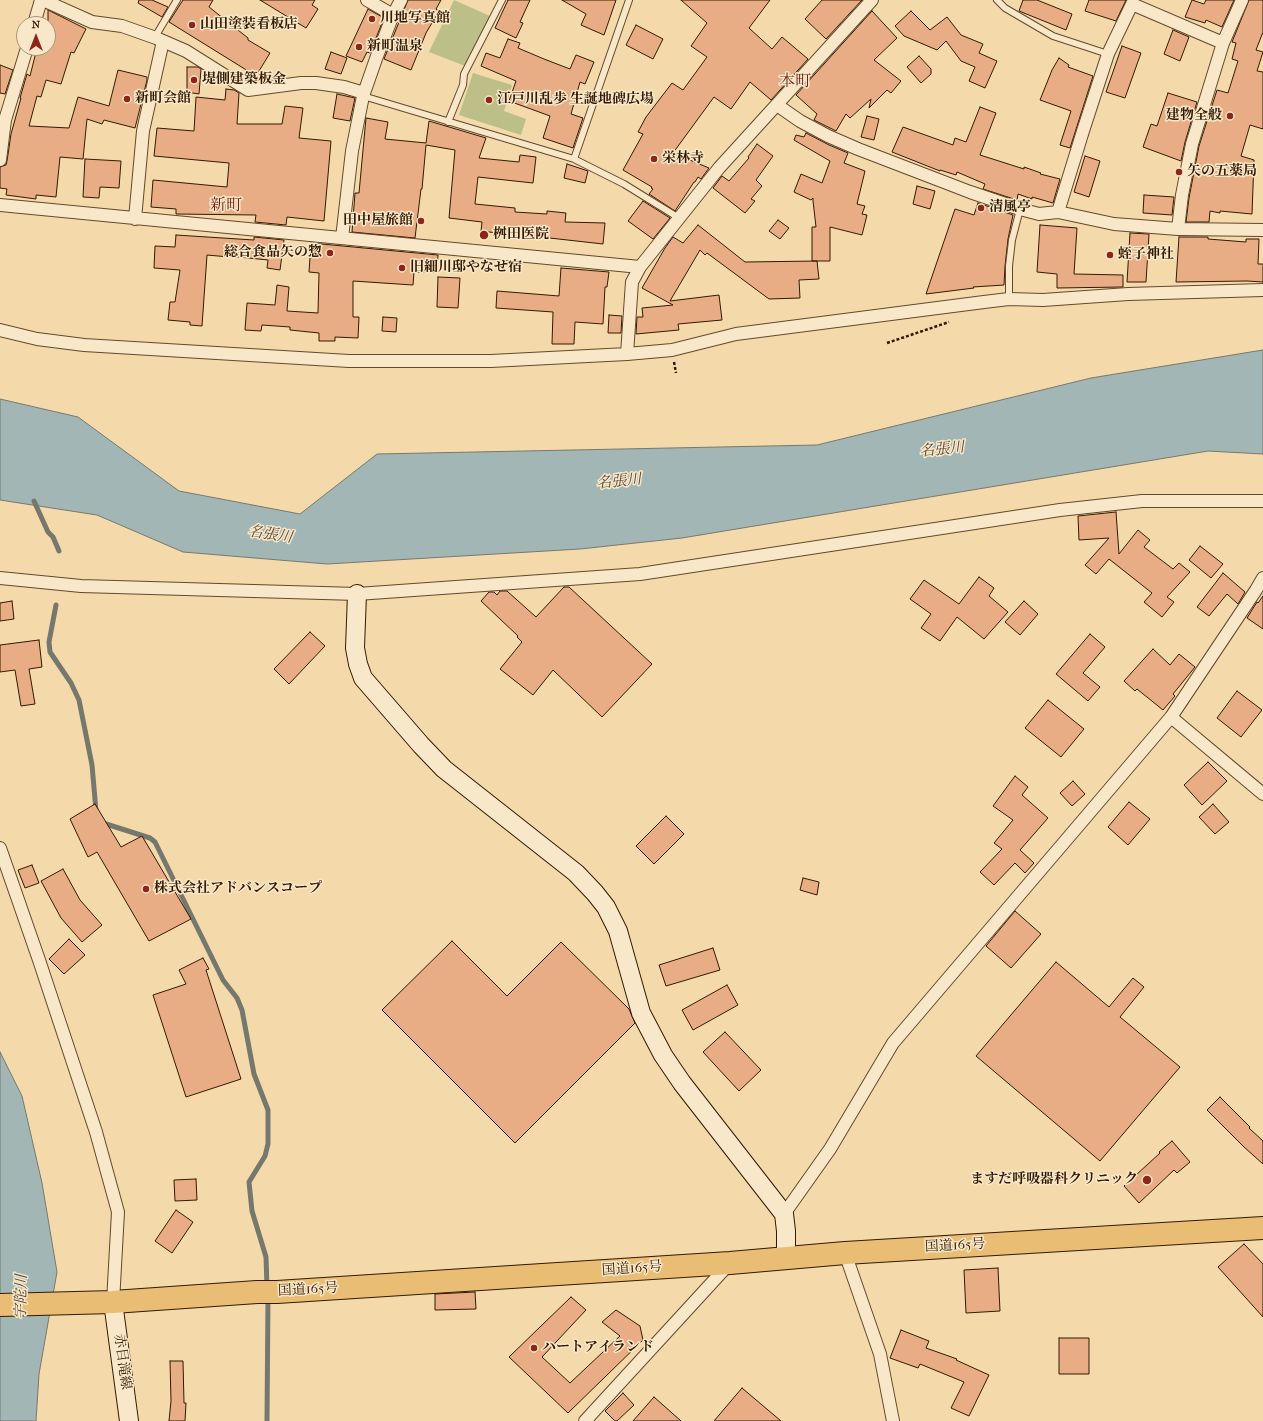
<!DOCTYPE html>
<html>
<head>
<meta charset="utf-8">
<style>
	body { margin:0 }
	#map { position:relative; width:1263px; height:1421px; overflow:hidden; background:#f4daaa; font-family:"IM FELL French Canon",serif }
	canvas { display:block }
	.north { position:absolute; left:16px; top:16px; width:40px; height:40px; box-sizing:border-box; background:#f8e7c8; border:1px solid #a99578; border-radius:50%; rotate:0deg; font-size:11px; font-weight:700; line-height:16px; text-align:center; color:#331901 }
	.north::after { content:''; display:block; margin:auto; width:14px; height:18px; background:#8f2418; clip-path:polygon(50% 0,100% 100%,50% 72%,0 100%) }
</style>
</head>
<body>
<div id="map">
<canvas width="1263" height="1421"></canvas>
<div class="north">N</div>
</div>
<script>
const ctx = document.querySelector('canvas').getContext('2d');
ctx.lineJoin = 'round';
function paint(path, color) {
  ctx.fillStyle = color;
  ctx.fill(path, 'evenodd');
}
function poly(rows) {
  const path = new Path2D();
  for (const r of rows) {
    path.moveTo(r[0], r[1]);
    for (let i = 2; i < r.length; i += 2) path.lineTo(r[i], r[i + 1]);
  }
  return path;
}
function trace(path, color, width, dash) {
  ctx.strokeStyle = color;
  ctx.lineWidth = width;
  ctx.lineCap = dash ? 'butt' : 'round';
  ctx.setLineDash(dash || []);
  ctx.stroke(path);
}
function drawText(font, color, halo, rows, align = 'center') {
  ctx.font = font + ' "IM FELL French Canon","Noto Serif JP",serif';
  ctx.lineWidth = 3;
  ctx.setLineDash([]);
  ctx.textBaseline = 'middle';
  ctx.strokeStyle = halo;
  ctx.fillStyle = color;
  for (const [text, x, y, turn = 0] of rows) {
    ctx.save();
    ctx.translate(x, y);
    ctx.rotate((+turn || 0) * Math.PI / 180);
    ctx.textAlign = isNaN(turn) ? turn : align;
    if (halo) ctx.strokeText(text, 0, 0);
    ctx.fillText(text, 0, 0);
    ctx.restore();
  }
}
paint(poly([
	[454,0,490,16,465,66,429,52],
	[473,73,512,85,504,111,526,119,521,135,459,115]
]), '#bcbf88');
const water = poly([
	[1263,350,1263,454,1208,451,682,538,580,549,327,564,183,552,97,515,0,500,0,399,78,417,179,491,300,514,377,454,817,445,1091,378,1263,350],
	[0,1052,22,1096,42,1183,57,1272,39,1374,36,1421,0,1421,0,1052]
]);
paint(water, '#a2b7b5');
trace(water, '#76786d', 1);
trace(poly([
	[34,501,48,532,53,537,59,551],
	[56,605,49,642,50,652,71,683,79,700,92,765,96,811],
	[103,823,150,838,155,842,223,980,237,998,242,1010,254,1074,268,1110,268,1144,265,1156,249,1182,252,1211,266,1257,267,1287],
	[267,1421,268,1297]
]), '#76786d', 5);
const building = poly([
	[139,0,152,0,168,7,162,17,138,3,139,0],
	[183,0,213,0,209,7,248,38,248,40,270,53,256,76,169,22,183,0],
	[260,0,315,0,312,5,318,9,306,28,260,0],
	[408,0,441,0,436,9,439,11,426,33,411,70,384,59,408,0],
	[508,0,530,0,520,22,523,23,516,38,495,28,508,0],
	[562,0,616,0,604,35,581,25,586,14,562,0],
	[681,0,770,0,749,28,772,49,782,37,808,59,771,100,750,82,731,109,714,97,673,153,709,168,701,179,698,177,695,182,694,182,675,211,649,194,653,189,651,188,652,187,623,170,643,134,638,132,646,117,672,83,683,90,707,57,691,46,707,23,681,0],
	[822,0,862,0,826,39,805,19,822,0],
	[1023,0,1037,0,1072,14,1066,30,1019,11,1023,0],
	[1089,0,1126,0,1116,21,1085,11,1089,0],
	[1192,0,1204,4,1206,0,1234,0,1222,27,1206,20,1205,23,1185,17,1192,0],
	[1249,0,1263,0,1263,32,1256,50,1263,52,1257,71,1263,72,1263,129,1250,125,1241,156,1254,160,1252,214,1220,211,1220,213,1210,211,1209,222,1186,222,1189,198,1199,146,1217,90,1228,93,1238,61,1232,59,1236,43,1232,42,1249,0],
	[368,9,384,18,370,53,367,52,362,62,346,56,368,9],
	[48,10,86,29,74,53,71,52,61,84,46,80,41,97,37,96,29,126,69,128,78,97,109,106,118,70,147,77,147,80,135,128,104,120,102,124,87,119,83,159,60,157,56,197,36,195,36,199,6,195,7,189,0,188,0,167,6,165,7,161,11,134,21,98,20,98,27,74,30,76,37,48,48,48,48,10],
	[872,11,897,38,874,60,901,81,891,93,887,90,869,108,871,99,850,118,846,114,836,131,814,120,817,114,796,95,872,11],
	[911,11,930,30,947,17,961,35,983,44,979,53,997,61,985,88,969,81,975,67,961,61,946,41,937,50,904,36,895,26,911,11],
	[636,25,663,39,653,59,626,45,636,25],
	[1173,30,1189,37,1180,61,1164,54,1173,30],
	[508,39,520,43,518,48,544,59,570,69,576,55,594,62,585,84,580,82,571,114,583,118,573,148,543,138,550,116,509,101,516,81,481,66,486,53,500,58,508,39],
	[1122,46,1141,53,1125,98,1106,92,1122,46],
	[331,52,347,58,341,74,325,69,331,52],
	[919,56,931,69,931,74,921,83,907,67,919,56],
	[1059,58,1069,65,1068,67,1093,76,1070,148,1060,145,1071,111,1040,100,1052,70,1059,58],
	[0,65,13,70,5,94,0,93,0,65],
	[187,67,198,67,201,69,199,94,187,92,187,67],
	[226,89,234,90,239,93,237,124,282,124,285,106,303,108,299,138,331,141,324,221,287,217,286,225,255,222,256,215,176,214,176,209,151,207,153,180,227,187,229,163,154,156,157,128,194,131,196,97,225,100,226,89],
	[1168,93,1197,102,1185,142,1181,161,1143,147,1151,124,1157,126,1168,93],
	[337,94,355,98,350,121,333,118,337,94],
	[980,107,996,113,980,155,1024,169,1024,167,1041,173,1040,174,1060,179,1053,203,1032,197,1032,199,1018,194,1017,200,983,189,985,184,957,172,956,175,940,170,940,171,892,152,903,127,953,145,955,138,966,142,980,107],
	[867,116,879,119,874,140,861,137,867,116],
	[366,118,388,122,385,139,426,143,429,121,486,138,479,158,519,162,520,155,536,157,533,183,478,177,475,204,515,208,515,212,547,214,547,211,566,213,565,222,605,223,603,244,532,236,532,239,514,237,514,235,481,231,482,222,449,218,455,150,426,145,422,189,421,189,415,238,352,232,355,193,359,193,366,118],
	[806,133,829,145,848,153,844,163,865,171,857,204,865,206,862,214,867,215,862,235,830,227,830,261,812,261,812,227,816,227,813,201,813,198,811,200,794,192,801,174,822,183,830,161,794,140,796,135,804,137,806,133],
	[757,144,773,156,756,180,762,186,751,199,755,201,745,213,713,188,722,176,729,181,749,158,748,157,757,144],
	[1085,156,1100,161,1089,197,1074,192,1085,156],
	[85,159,121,161,119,188,100,187,99,198,83,197,85,159],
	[567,164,588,171,585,183,564,178,567,164],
	[917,186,935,191,930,209,913,204,917,186],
	[1144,195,1174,197,1172,215,1143,213,1144,195],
	[643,201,670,218,653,239,628,221,643,201],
	[978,203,1013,215,1008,239,1005,266,1004,285,973,287,974,288,926,294,955,209,974,215,978,203],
	[778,220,789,228,780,239,769,231,778,220],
	[698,225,745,262,817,261,819,279,799,280,800,298,769,299,707,253,705,255,700,250,670,301,719,295,722,320,678,324,679,330,636,334,637,317,643,317,642,308,673,305,642,288,665,248,673,237,683,243,698,225],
	[1040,225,1077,228,1074,274,1123,275,1123,287,1057,288,1057,274,1037,272,1040,225],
	[1130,233,1149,234,1146,282,1127,282,1130,233],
	[176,235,254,240,254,237,284,240,280,270,267,268,268,260,229,256,229,257,207,255,202,326,190,325,190,322,168,320,170,302,175,302,180,270,154,268,155,246,175,247,176,235],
	[1179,237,1208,237,1208,239,1246,242,1246,239,1259,239,1258,264,1263,264,1263,282,1247,281,1176,282,1179,237],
	[311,243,438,255,437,272,414,272,413,285,353,281,353,317,359,317,358,338,335,337,335,341,319,341,319,333,290,330,290,327,262,325,261,331,245,330,247,303,275,305,277,285,289,287,287,311,318,313,319,273,309,272,311,243],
	[561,268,609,272,607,287,605,287,603,324,575,322,574,344,552,344,553,312,496,308,497,291,559,296,561,268],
	[438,277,460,278,458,308,437,307,438,277],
	[609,315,622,316,621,333,608,333,609,315],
	[383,317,397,318,396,332,382,331,383,317],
	[1116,512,1119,554,1138,530,1150,540,1144,547,1173,569,1179,563,1190,572,1167,597,1174,602,1162,617,1144,602,1152,593,1109,559,1096,574,1085,565,1109,538,1079,540,1078,516,1116,512],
	[1200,546,1223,564,1211,578,1189,560,1200,546],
	[1223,573,1245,592,1238,604,1227,594,1209,616,1197,607,1223,573],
	[979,577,994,588,989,596,1008,612,984,639,957,617,940,641,921,628,931,614,910,599,924,580,959,604,979,577],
	[564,587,569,587,652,664,602,717,553,670,533,695,500,669,522,642,517,637,518,636,481,601,489,592,494,592,497,595,500,591,507,591,536,617,564,587],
	[1263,596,1263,629,1247,618,1257,602,1258,603,1263,596],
	[12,601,14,619,0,621,0,603,12,601],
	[1024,601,1038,614,1020,635,1005,622,1024,601],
	[310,632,325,646,289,684,274,669,310,632],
	[1090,634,1105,647,1083,673,1100,687,1088,701,1056,674,1090,634],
	[39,640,42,667,29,669,35,704,21,706,15,670,0,672,0,645,39,640],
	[1153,649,1170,665,1179,654,1195,667,1173,694,1175,696,1163,710,1137,689,1135,691,1124,681,1153,649],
	[1237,691,1262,710,1241,737,1217,718,1237,691],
	[1048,700,1084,729,1061,757,1025,728,1048,700],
	[1208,762,1227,781,1202,805,1184,785,1208,762],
	[1015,776,1028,787,1022,795,1048,818,1020,850,1034,863,1025,873,1015,863,994,885,980,872,1002,849,994,843,1013,820,993,806,1015,776],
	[1073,781,1085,794,1072,806,1060,793,1073,781],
	[1129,802,1150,819,1128,845,1108,827,1129,802],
	[95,804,121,847,142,836,191,919,149,941,97,852,88,857,70,819,95,804],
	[1213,804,1229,822,1215,834,1199,817,1213,804],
	[666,816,684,834,654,864,636,846,666,816],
	[32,865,39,883,25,888,18,870,32,865],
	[63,869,80,900,102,925,82,942,61,918,41,881,63,869],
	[803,878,819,882,817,895,800,890,803,878],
	[1015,911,1041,934,1011,968,986,946,1015,911],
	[69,939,85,955,64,974,49,959,69,939],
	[452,941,507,996,561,942,629,1009,635,1023,515,1143,382,1010,452,941],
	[713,948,720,970,666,986,659,965,713,948],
	[203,958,209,969,206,970,241,1079,186,1097,153,995,186,984,179,970,203,958],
	[1056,962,1109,1007,1133,978,1144,987,1120,1017,1180,1067,1100,1161,976,1056,1056,962],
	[727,985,738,1005,693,1030,682,1010,727,985],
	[725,1032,761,1070,739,1091,703,1052,725,1032],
	[1220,1097,1250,1127,1249,1128,1263,1141,1263,1164,1244,1147,1207,1110,1220,1097],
	[1172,1141,1190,1162,1177,1173,1174,1170,1139,1203,1124,1186,1160,1153,1159,1152,1172,1141],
	[196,1179,197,1200,175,1201,174,1180,196,1179],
	[176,1210,193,1222,172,1253,155,1241,176,1210],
	[1244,1244,1263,1264,1263,1317,1218,1267,1244,1244],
	[998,1268,1000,1311,966,1313,964,1270,998,1268],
	[475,1292,476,1309,435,1310,435,1294,475,1292],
	[571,1297,586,1310,542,1357,570,1383,620,1336,602,1322,616,1310,640,1326,643,1340,568,1413,509,1357,571,1297],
	[901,1330,929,1341,926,1348,957,1359,956,1360,989,1375,969,1416,951,1408,964,1382,920,1364,918,1368,890,1358,901,1330],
	[1059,1338,1089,1338,1089,1374,1059,1374,1059,1338],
	[170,1361,183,1361,184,1403,186,1403,185,1421,169,1421,171,1401,170,1361],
	[742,1388,781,1421,714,1421,742,1388],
	[623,1393,634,1405,617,1421,615,1421,605,1411,623,1393],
	[654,1397,681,1421,633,1421,654,1397]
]);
paint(building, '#e8ad84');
trace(building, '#331901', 1);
const lane = poly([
	[997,0,1005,8,1053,36,1108,54],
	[156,38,158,32,177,0],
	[363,96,574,159,624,184,679,218],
	[448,122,463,85,464,74,502,0],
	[574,159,629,0],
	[1009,299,1009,266,1012,240,1020,209]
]);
const street = poly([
	[43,0,92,22,122,26,156,38,186,51,248,90,301,83,316,83,344,87,364,93],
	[367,0,393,15],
	[34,24,41,0],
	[1223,43,1242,0],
	[777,105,800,121,828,136,858,149,970,192,1020,209,1039,214,1058,212,1114,224,1178,229,1263,230],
	[0,160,5,120,27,48],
	[0,205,640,267],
	[1058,212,1083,131,1108,54,1132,4,1223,43,1192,144,1182,195,1178,229],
	[135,219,143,131,163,41],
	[342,238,352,151,363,96,377,56,393,15,401,0],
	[0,330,37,339,84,345,349,361,491,361,627,354,632,282,640,267,719,168,872,0],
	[627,354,672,350,736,334,984,302,1009,299,1043,300,1128,294,1263,290],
	[0,578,81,586,357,594,640,574,1060,510,1142,501,1263,501],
	[1171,717,1263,794],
	[0,848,39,960,96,1132,118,1212,113,1302],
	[784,1214,830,1149,893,1043,1171,717,1256,590,1263,578],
	[845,1253,880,1354,893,1421],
	[585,1421,730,1263]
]);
const secondary = poly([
	[357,594,355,648,358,664,363,678,421,745,444,769,576,873,595,893,606,907,618,931,641,1013,663,1055,682,1083,784,1214,786,1231,786,1257],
	[113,1302,129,1421]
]);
const highway = poly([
	[0,1305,113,1302,257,1292,277,1292,730,1263,845,1253,1263,1228]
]);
trace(lane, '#63492b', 8);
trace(street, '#63492b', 14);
trace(secondary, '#331901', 20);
trace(highway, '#331901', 24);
trace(poly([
	[887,343,949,322],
	[674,362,676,373]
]), '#331901', 2.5, [3, 2]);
trace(lane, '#f8e7c8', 6);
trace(street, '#f8e7c8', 12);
trace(secondary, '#f8e7c8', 18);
trace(highway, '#eabd75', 22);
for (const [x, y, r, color] of [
	[372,19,4,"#8f2418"],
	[192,25,4,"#8f2418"],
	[359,47,4,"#8f2418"],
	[194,80,4,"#8f2418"],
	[127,99,4,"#8f2418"],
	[489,100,4,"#8f2418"],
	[1230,116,4,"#8f2418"],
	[654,159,4,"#8f2418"],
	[1179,172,4,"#8f2418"],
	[981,208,4,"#8f2418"],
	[421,221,4,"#8f2418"],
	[484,235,5,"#8f2418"],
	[330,253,4,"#8f2418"],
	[1110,255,4,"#8f2418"],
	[402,268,4,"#8f2418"],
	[146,889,4,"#8f2418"],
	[1147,1180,5,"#8f2418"],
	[534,1348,4,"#8f2418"]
]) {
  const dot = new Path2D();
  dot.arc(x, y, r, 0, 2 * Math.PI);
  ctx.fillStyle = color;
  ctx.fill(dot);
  trace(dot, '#f8e7c8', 1.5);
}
drawText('bold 14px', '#331901', '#f8e7c8', [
	["川地写真館",380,19],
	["山田塗装看板店",200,25],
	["新町温泉",367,47],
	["堤側建築板金",202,80],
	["新町会館",135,99],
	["江戸川乱歩 生誕地碑広場",497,100],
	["建物全般",1222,116,"right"],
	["栄林寺",662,159],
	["矢の五薬局",1187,172],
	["清風亭",989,208],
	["田中屋旅館",413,221,"right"],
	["桝田医院",493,235],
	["総合食品矢の惣",322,253,"right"],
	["蛭子神社",1118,255],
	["旧細川邸やなせ宿",410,268],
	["株式会社アドバンスコープ",154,889],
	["ますだ呼吸器科クリニック",1138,1180,"right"],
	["ハートアイランド",542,1348]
], 'left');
drawText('14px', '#331901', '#f8e7c8', [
	["国道165号",955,1246,-3],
	["国道165号",632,1269,-4],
	["国道165号",308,1290,-3],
	["赤目滝線",122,1362,82]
]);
drawText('italic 15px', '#544837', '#f8e7c8', [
	["名張川",942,450,-6],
	["名張川",619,482,-6],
	["名張川",270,535,9],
	["宇陀川",22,1297,-89]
]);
drawText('16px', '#7a1f14', '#f8e7c8', [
	["本町",795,82],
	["新町",226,206]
]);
</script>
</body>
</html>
